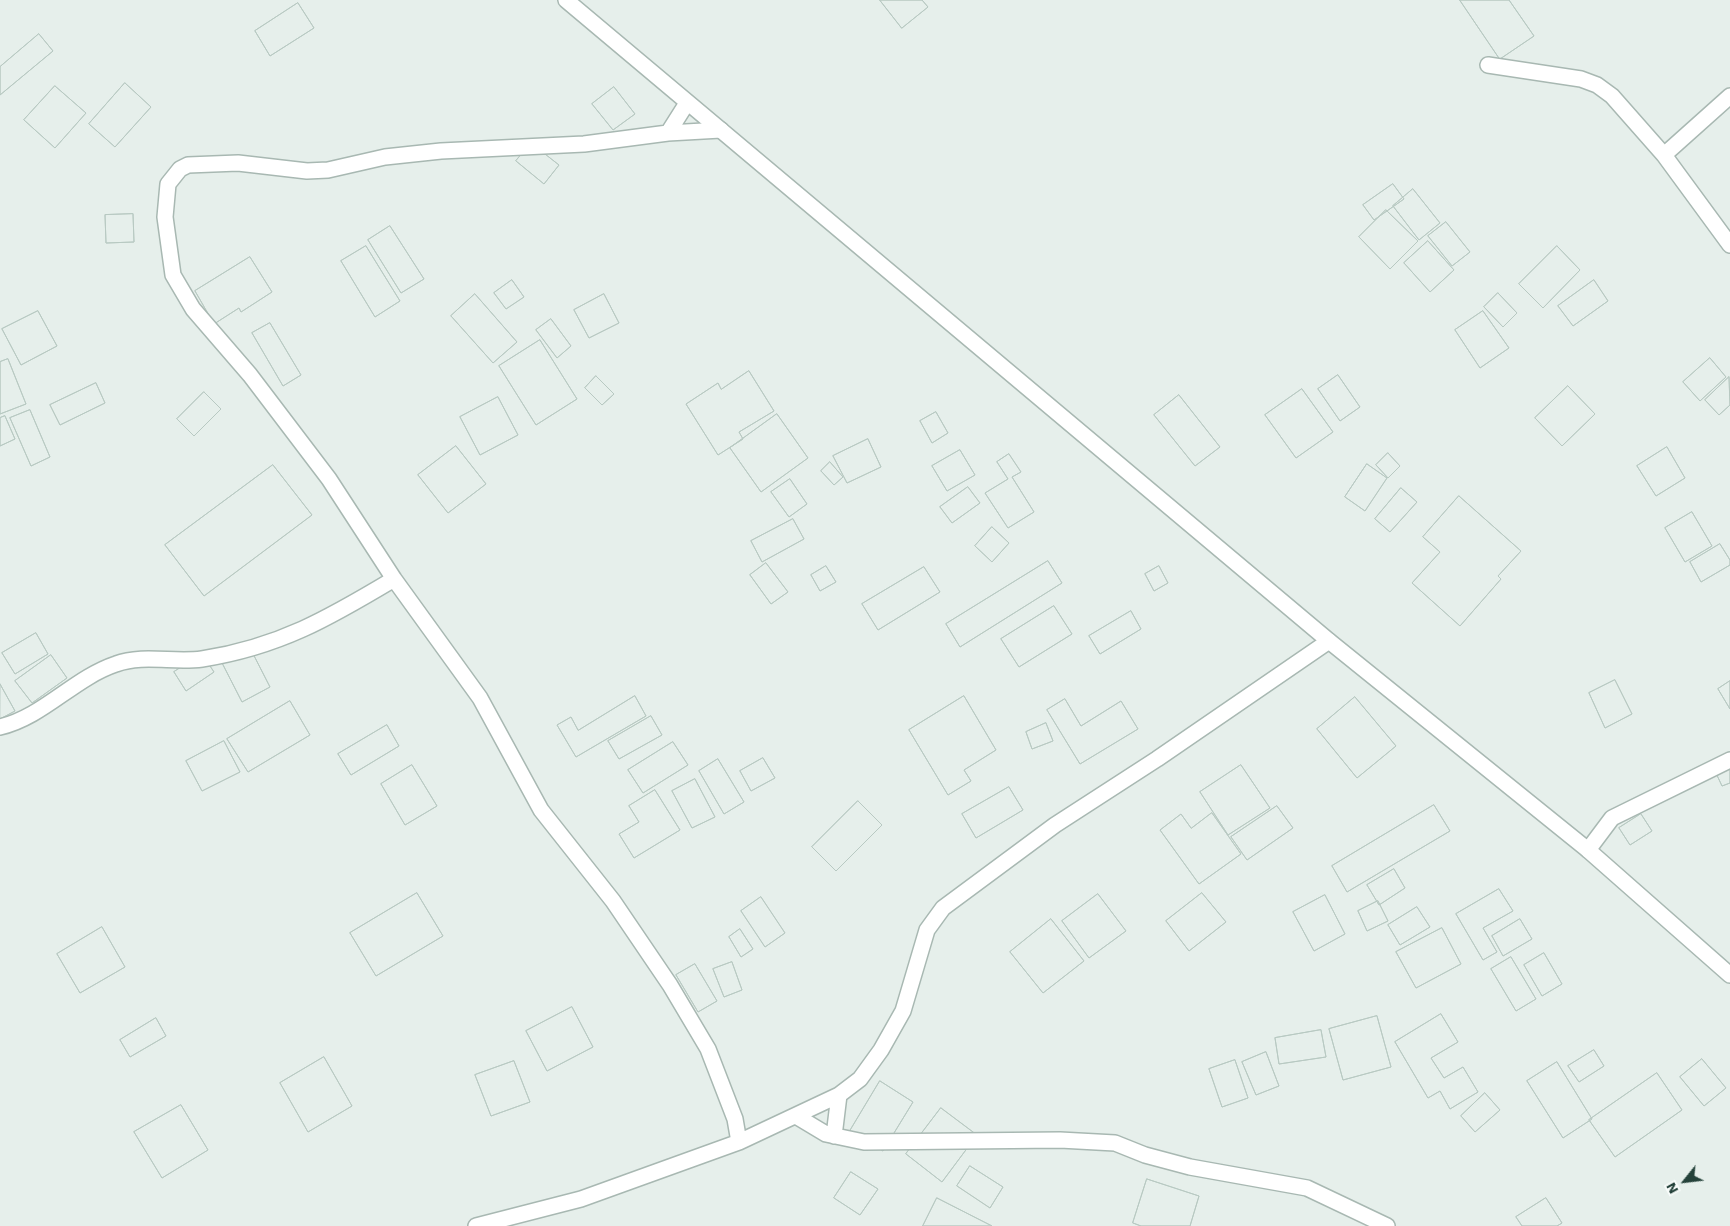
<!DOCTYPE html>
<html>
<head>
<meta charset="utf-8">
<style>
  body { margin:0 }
  #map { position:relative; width:1730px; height:1226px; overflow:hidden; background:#e6efeb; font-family:"Work Sans",sans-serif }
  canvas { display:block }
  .north { position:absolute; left:1660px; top:1156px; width:50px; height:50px; -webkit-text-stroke:4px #f7fbf9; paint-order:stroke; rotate:241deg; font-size:14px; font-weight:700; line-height:20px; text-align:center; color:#24423a }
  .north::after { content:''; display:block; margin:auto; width:18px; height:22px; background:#24423a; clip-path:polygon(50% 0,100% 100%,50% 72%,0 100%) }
</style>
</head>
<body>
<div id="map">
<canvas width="1730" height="1226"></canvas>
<div class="north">N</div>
</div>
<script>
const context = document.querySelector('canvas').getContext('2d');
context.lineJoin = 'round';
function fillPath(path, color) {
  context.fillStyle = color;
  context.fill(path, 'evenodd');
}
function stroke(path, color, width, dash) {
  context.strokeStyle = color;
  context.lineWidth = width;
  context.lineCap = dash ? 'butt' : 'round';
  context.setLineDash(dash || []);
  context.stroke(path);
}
const building = new Path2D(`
  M880,0h42l6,7 -26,21z
  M880,0h42l6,7 -26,21z
  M1460,0h49l25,36 -34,23z
  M1460,0h49l25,36 -34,23z
  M298,3l16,25 -44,28 -15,-25z
  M298,3l16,25 -44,28 -15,-25z
  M39,34l14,17 -53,44v-28z
  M39,34l14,17 -53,44v-28z
  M125,83l26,24 -36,40 -26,-23z
  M125,83l26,24 -36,40 -26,-23z
  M55,86l31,27 -31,35 -31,-28z
  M55,86l31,27 -31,35 -31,-28z
  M614,87l21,27 -22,16 -21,-26z
  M614,87l21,27 -22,16 -21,-26z
  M531,143l28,22 -15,19 -28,-23z
  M531,143l28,22 -15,19 -28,-23z
  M1393,184l11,15 -30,21 -11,-15z
  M1393,184l11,15 -30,21 -11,-15z
  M1413,189l27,34 -21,17 -26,-34z
  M1413,189l27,34 -21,17 -26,-34z
  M1386,210l32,31 -28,28 -31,-32z
  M1386,210l32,31 -28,28 -31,-32z
  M133,214l1,28 -28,1 -1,-28z
  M133,214l1,28 -28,1 -1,-28z
  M1446,222l24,30 -18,14 -24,-30z
  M1446,222l24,30 -18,14 -24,-30z
  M390,226l34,53 -23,14 -33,-53z
  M390,226l34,53 -23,14 -33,-53z
  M1428,241l26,29 -24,22 -26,-29z
  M1428,241l26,29 -24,22 -26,-29z
  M366,246l34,55 -25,16 -34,-56z
  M366,246l34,55 -25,16 -34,-56z
  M1557,246l23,24 -37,38 -24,-24z
  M1557,246l23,24 -37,38 -24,-24z
  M250,257l22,35 -31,20 -2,-4 -25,16 -19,-33z
  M250,257l22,35 -31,20 -2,-4 -25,16 -19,-33z
  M512,280l12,17 -18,12 -12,-16z
  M512,280l12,17 -18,12 -12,-16z
  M1594,280l14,21 -35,25 -15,-20z
  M1594,280l14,21 -35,25 -15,-20z
  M1498,293l19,20 -14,14 -19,-20z
  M1498,293l19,20 -14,14 -19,-20z
  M475,294l42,48 -24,21 -42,-47z
  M475,294l42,48 -24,21 -42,-47z
  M604,294l15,29 -30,15 -15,-28z
  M604,294l15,29 -30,15 -15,-28z
  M38,311l19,35 -36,19 -19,-36z
  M38,311l19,35 -36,19 -19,-36z
  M1483,311l26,37 -29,20 -25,-38z
  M1483,311l26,37 -29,20 -25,-38z
  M551,319l20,27 -14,12 -21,-28z
  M551,319l20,27 -14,12 -21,-28z
  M270,323l31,52 -18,11 -31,-53z
  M270,323l31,52 -18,11 -31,-53z
  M540,340l37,59 -41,26 -37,-59z
  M540,340l37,59 -41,26 -37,-59z
  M1710,358l16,19 -26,24 -17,-19z
  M1710,358l16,19 -26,24 -17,-19z
  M8,359l18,45 -26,10v-52z
  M8,359l18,45 -26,10v-52z
  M749,371l25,40 -35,21 4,7 -25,16 -32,-51 32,-21 3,6z
  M749,371l25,40 -35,21 4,7 -25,16 -32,-51 32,-21 3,6z
  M1338,375l22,32 -20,14 -22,-32z
  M1338,375l22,32 -20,14 -22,-32z
  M596,376l18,18 -12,11 -17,-17z
  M596,376l18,18 -12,11 -17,-17z
  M1729,377l1,28 -11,10 -14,-15z
  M1729,377l1,28 -11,10 -14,-15z
  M96,383l9,20 -45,22 -10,-20z
  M96,383l9,20 -45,22 -10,-20z
  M1568,386l27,28 -33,32 -27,-28z
  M1568,386l27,28 -33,32 -27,-28z
  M1302,389l31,43 -37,26 -31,-43z
  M1302,389l31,43 -37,26 -31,-43z
  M204,392l17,17 -27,27 -17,-17z
  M204,392l17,17 -27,27 -17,-17z
  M1179,395l41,52 -25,19 -41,-51z
  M1179,395l41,52 -25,19 -41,-51z
  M498,397l20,38 -38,20 -20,-38z
  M498,397l20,38 -38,20 -20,-38z
  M30,410l20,47 -19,9 -21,-48z
  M30,410l20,47 -19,9 -21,-48z
  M936,412l12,21 -16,10 -12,-22z
  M936,412l12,21 -16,10 -12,-22z
  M777,414l31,44 -47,34 -31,-44z
  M777,414l31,44 -47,34 -31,-44z
  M5,416l10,23 -15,7v-28z
  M5,416l10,23 -15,7v-28z
  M868,439l13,28 -34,16 -14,-27z
  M868,439l13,28 -34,16 -14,-27z
  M456,446l30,38 -38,29 -30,-38z
  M456,446l30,38 -38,29 -30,-38z
  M1667,447l18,31 -29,18 -19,-30z
  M1667,447l18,31 -29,18 -19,-30z
  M960,450l15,25 -28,16 -15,-25z
  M960,450l15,25 -28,16 -15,-25z
  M1388,453l12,13 -12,12 -12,-13z
  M1388,453l12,13 -12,12 -12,-13z
  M1009,454l12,18 -9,5 22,35 -26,16 -23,-35 23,-14 -11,-17z
  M1009,454l12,18 -9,5 22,35 -26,16 -23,-35 23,-14 -11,-17z
  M830,462l13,15 -9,8 -13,-14z
  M830,462l13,15 -9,8 -13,-14z
  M1367,464l20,14 -22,33 -20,-14z
  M1367,464l20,14 -22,33 -20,-14z
  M273,465l39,50 -108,81 -39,-51z
  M273,465l39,50 -108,81 -39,-51z
  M790,479l17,25 -18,13 -18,-25z
  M790,479l17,25 -18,13 -18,-25z
  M968,487l12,16 -28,20 -12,-16z
  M968,487l12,16 -28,20 -12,-16z
  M1401,488l16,14 -27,30 -15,-13z
  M1401,488l16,14 -27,30 -15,-13z
  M1459,496l62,55 -23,25 3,3 -41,47 -48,-43 28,-31 -17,-15z
  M1459,496l62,55 -23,25 3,3 -41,47 -48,-43 28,-31 -17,-15z
  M1692,512l20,34 -27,16 -20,-34z
  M1692,512l20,34 -27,16 -20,-34z
  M793,519l11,20 -42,23 -11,-21z
  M793,519l11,20 -42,23 -11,-21z
  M992,527l17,16 -17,19 -17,-16z
  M992,527l17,16 -17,19 -17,-16z
  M1720,544l10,16v5l-29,17 -11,-20z
  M1720,544l10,16v5l-29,17 -11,-20z
  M1048,561l14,22 -102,64 -14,-23z
  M1048,561l14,22 -102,64 -14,-23z
  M766,563l22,29 -17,12 -21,-29z
  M766,563l22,29 -17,12 -21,-29z
  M826,566l10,16 -16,9 -9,-16z
  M826,566l10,16 -16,9 -9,-16z
  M1159,566l9,17 -14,8 -9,-17z
  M1159,566l9,17 -14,8 -9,-17z
  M924,567l16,25 -62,38 -16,-26z
  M924,567l16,25 -62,38 -16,-26z
  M1054,606l18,28 -53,33 -18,-28z
  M1054,606l18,28 -53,33 -18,-28z
  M1131,611l10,18 -41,25 -11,-18z
  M1131,611l10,18 -41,25 -11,-18z
  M36,633l12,21 -33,20 -13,-21z
  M36,633l12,21 -33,20 -13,-21z
  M247,642l23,45 -28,15 -23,-45z
  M247,642l23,45 -28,15 -23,-45z
  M202,654l12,18 -28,19 -12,-19z
  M202,654l12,18 -28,19 -12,-19z
  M51,655l16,23 -35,25 -17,-22z
  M51,655l16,23 -35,25 -17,-22z
  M1615,680l17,34 -27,14 -16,-35z
  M1615,680l17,34 -27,14 -16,-35z
  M1730,681v28l-12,-20z
  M1730,681v28l-12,-20z
  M0,684l15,27 -15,8z
  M0,684l15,27 -15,8z
  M635,696l11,20 -70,41 -19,-32 14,-8 7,13z
  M635,696l11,20 -70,41 -19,-32 14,-8 7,13z
  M964,696l32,54 -32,20 7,11 -23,14 -39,-65z
  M964,696l32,54 -32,20 7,11 -23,14 -39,-65z
  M1355,697l41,49 -39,32 -40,-49z
  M1355,697l41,49 -39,32 -40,-49z
  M1065,699l16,27 40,-25 17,28 -58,35 -33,-54z
  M1065,699l16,27 40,-25 17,28 -58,35 -33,-54z
  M290,701l20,34 -62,37 -21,-33z
  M290,701l20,34 -62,37 -21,-33z
  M651,716l11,19 -43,24 -11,-18z
  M651,716l11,19 -43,24 -11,-18z
  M1046,723l7,18 -21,8 -6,-17z
  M1046,723l7,18 -21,8 -6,-17z
  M387,725l12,21 -48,29 -13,-21z
  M387,725l12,21 -48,29 -13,-21z
  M224,741l16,31 -38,19 -16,-30z
  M224,741l16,31 -38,19 -16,-30z
  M673,742l15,23 -45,28 -15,-23z
  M673,742l15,23 -45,28 -15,-23z
  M763,758l12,20 -24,13 -11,-20z
  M763,758l12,20 -24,13 -11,-20z
  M718,759l26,43 -20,12 -25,-43z
  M718,759l26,43 -20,12 -25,-43z
  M1730,764v19l-8,3 -7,-15z
  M1730,764v19l-8,3 -7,-15z
  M412,765l25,41 -32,19 -24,-41z
  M412,765l25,41 -32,19 -24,-41z
  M1241,765l29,43 -42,27 -28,-43z
  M1241,765l29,43 -42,27 -28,-43z
  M695,779l20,38 -23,11 -20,-37z
  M695,779l20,38 -23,11 -20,-37z
  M1009,787l14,23 -47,28 -14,-24z
  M1009,787l14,23 -47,28 -14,-24z
  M655,790l25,40 -46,28 -15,-24 20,-12 -10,-16z
  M655,790l25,40 -46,28 -15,-24 20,-12 -10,-16z
  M858,801l24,24 -46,46 -24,-24z
  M858,801l24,24 -46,46 -24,-24z
  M1434,805l16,26 -103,61 -15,-26z
  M1434,805l16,26 -103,61 -15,-26z
  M1277,806l16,22 -46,32 -16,-23z
  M1277,806l16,22 -46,32 -16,-23z
  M1212,813l29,41 -42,30 -39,-54 21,-16 10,14z
  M1212,813l29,41 -42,30 -39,-54 21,-16 10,14z
  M1641,814l11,17 -22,14 -11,-17z
  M1641,814l11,17 -22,14 -11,-17z
  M1394,869l11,19 -26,17 -12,-20z
  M1394,869l11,19 -26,17 -12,-20z
  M1499,889l14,22 -30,17 14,24 -14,8 -27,-46z
  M1499,889l14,22 -30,17 14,24 -14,8 -27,-46z
  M417,893l26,43 -67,40 -26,-43z
  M417,893l26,43 -67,40 -26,-43z
  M1202,893l24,29 -37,29 -23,-30z
  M1202,893l24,29 -37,29 -23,-30z
  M1098,894l28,37 -37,27 -27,-37z
  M1098,894l28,37 -37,27 -27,-37z
  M1325,895l20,39 -31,17 -21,-39z
  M1325,895l20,39 -31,17 -21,-39z
  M761,897l24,36 -20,14 -24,-36z
  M761,897l24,36 -20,14 -24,-36z
  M1378,901l10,20 -21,10 -9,-20z
  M1378,901l10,20 -21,10 -9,-20z
  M1417,907l13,20 -30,18 -12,-20z
  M1417,907l13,20 -30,18 -12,-20z
  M1051,919l33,42 -41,32 -33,-41z
  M1051,919l33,42 -41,32 -33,-41z
  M1520,919l12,20 -29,17 -11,-20z
  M1520,919l12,20 -29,17 -11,-20z
  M102,927l23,40 -45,26 -23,-39z
  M102,927l23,40 -45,26 -23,-39z
  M1442,928l19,36 -45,24 -20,-36z
  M1442,928l19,36 -45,24 -20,-36z
  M740,929l13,20 -12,8 -12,-20z
  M740,929l13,20 -12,8 -12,-20z
  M1544,953l18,31 -20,12 -18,-31z
  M1544,953l18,31 -20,12 -18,-31z
  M1511,957l25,42 -20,12 -25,-42z
  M1511,957l25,42 -20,12 -25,-42z
  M732,962l10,28 -18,7 -11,-28z
  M732,962l10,28 -18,7 -11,-28z
  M695,964l22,37 -19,11 -22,-37z
  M695,964l22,37 -19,11 -22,-37z
  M572,1007l21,40 -46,24 -21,-40z
  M572,1007l21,40 -46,24 -21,-40z
  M1441,1014l17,28 -27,16 13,20 19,-11 15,25 -28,17 -10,-18 -12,7 -33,-56z
  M1441,1014l17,28 -27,16 13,20 19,-11 15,25 -28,17 -10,-18 -12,7 -33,-56z
  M1377,1016l14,51 -48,13 -14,-51z
  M1377,1016l14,51 -48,13 -14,-51z
  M156,1018l10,18 -36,21 -10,-17z
  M156,1018l10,18 -36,21 -10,-17z
  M1321,1030l5,27 -47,7 -4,-26z
  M1321,1030l5,27 -47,7 -4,-26z
  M1594,1050l10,16 -25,16 -11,-16z
  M1594,1050l10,16 -25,16 -11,-16z
  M1266,1052l13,34 -23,9 -14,-33z
  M1266,1052l13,34 -23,9 -14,-33z
  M324,1057l28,49 -44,26 -28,-49z
  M324,1057l28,49 -44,26 -28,-49z
  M1702,1059l24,29 -22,18 -24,-29z
  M1702,1059l24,29 -22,18 -24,-29z
  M1235,1060l13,38 -26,9 -13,-38z
  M1235,1060l13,38 -26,9 -13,-38z
  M514,1061l16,41 -39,14 -16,-41z
  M514,1061l16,41 -39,14 -16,-41z
  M1557,1062l35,57 -29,19 -36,-57z
  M1557,1062l35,57 -29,19 -36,-57z
  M1657,1073l25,37 -67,47 -26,-37z
  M1657,1073l25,37 -67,47 -26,-37z
  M880,1081l33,21 -30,49 -33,-20z
  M880,1081l33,21 -30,49 -33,-20z
  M1485,1093l15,17 -25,22 -14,-16z
  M1485,1093l15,17 -25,22 -14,-16z
  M181,1105l27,45 -46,28 -28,-46z
  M181,1105l27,45 -46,28 -28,-46z
  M941,1108l36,27 -35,47 -36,-28z
  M941,1108l36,27 -35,47 -36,-28z
  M970,1166l33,21 -13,21 -33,-22z
  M970,1166l33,21 -13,21 -33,-22z
  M851,1172l27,17 -18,26 -26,-17z
  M851,1172l27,17 -18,26 -26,-17z
  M1147,1179l52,17 -9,30h-49l-8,-3z
  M1147,1179l52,17 -9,30h-49l-8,-3z
  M937,1198l55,28h-69z
  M937,1198l55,28h-69z
  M1546,1198l16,25 -5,3h-35l-6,-9z
  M1546,1198l16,25 -5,3h-35l-6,-9z`);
const minor = new Path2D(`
  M1488,65l93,14 16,6 15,11 52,59 66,90
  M721,130l-53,3 -84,11 -143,7 -56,6 -57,13 -21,1 -69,-8 -50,2 -8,4 -12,15 -3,33 8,58 20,34 57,66 79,104 65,100 86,119 61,112 72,91 57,84 38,64 27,70 4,23
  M668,133l19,-30
  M1664,155l66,-59
  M0,727c43,-10 74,-49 116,-63 27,-10 58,-1 86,-5 77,-12 127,-41 192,-80
  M1588,850l24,-32 118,-58
  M796,1116l30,18 38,8 196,-2 55,3 30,12 45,12 117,21 80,38
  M834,1136l5,-41
  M476,1226l105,-27 158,-57 100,-47 21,-16 21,-29 22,-39 24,-81 16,-22 112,-83 102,-66 172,-118`);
const tertiary = new Path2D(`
  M566,0l763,641 259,209 142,125`);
fillPath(building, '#bbcac4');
stroke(building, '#b8c9c2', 1);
stroke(minor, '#a8b8b2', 18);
stroke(tertiary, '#a8b8b2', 18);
stroke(minor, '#fff', 15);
stroke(tertiary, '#fff', 15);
</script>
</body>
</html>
